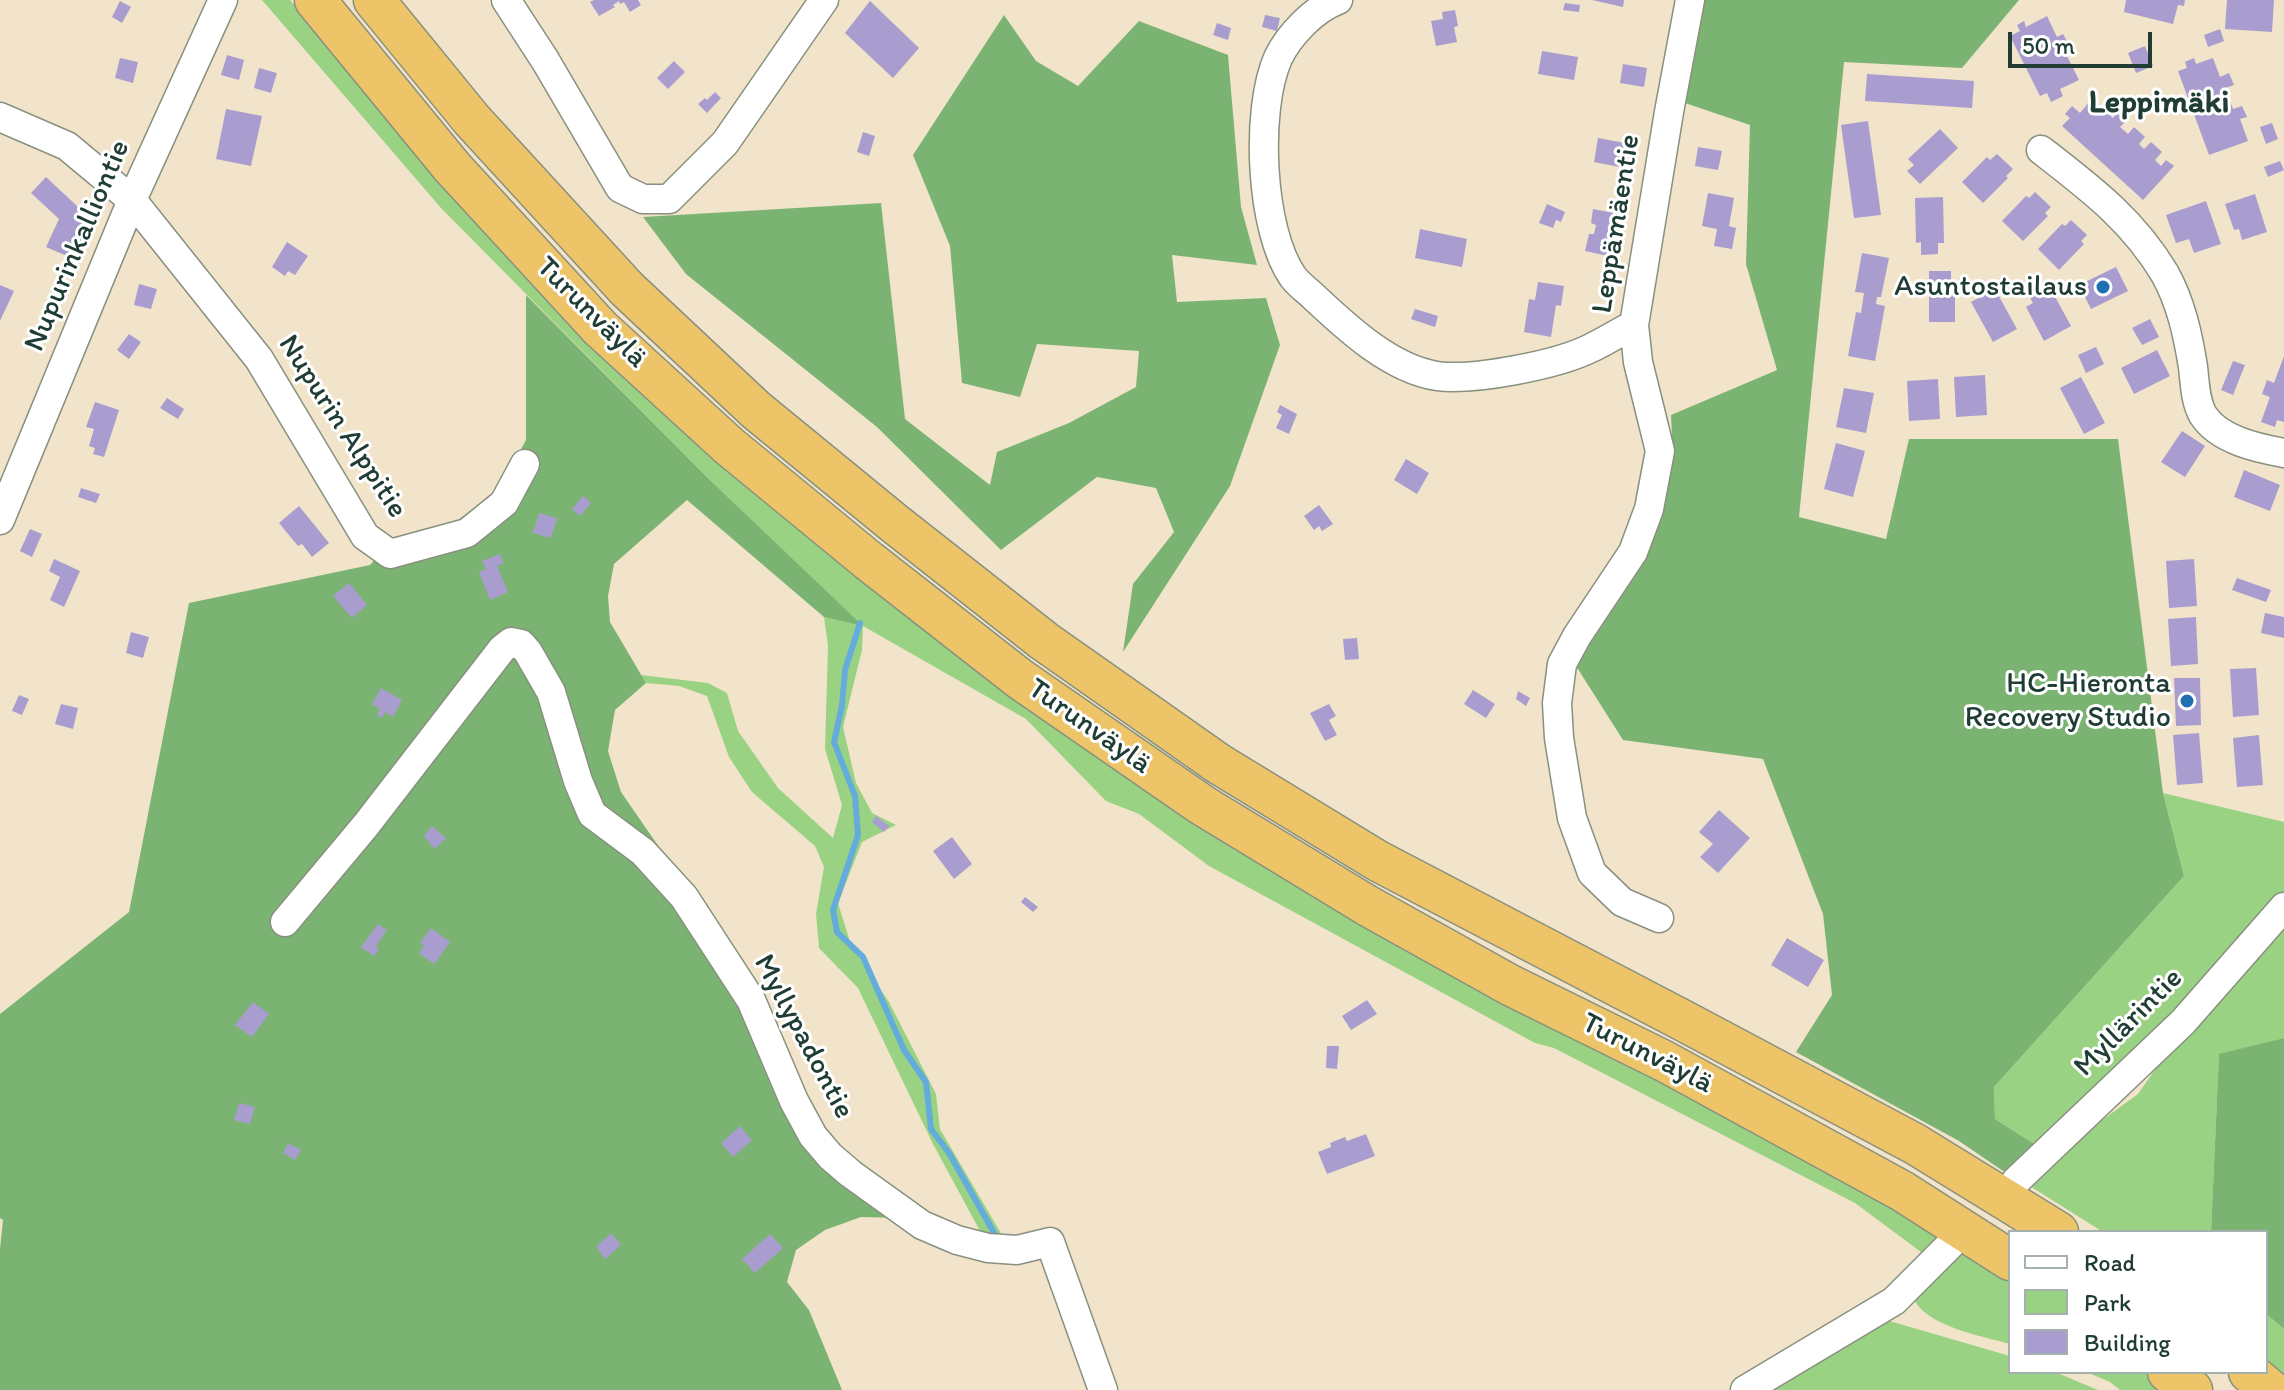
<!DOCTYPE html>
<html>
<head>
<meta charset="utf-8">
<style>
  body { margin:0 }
  #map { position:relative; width:2284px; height:1390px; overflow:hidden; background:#f2e4ca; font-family:Itim,sans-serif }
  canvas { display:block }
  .legend { position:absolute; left:2008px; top:1230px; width:260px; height:144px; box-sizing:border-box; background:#fff; border:2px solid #a5b1ae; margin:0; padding:10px 14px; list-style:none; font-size:24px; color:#1f3d34 }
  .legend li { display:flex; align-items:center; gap:16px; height:40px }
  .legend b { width:40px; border:2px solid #a5b1ae }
  .scale { position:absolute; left:2008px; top:32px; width:144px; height:36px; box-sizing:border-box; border:4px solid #1f3d34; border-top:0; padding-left:10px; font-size:24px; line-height:28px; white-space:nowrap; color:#1f3d34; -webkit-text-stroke:6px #fff; paint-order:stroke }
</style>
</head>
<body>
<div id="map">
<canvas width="2284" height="1390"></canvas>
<ul class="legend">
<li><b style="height:10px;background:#fff"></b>Road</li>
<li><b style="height:22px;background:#9ad284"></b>Park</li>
<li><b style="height:22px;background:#a89dce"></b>Building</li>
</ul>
<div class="scale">50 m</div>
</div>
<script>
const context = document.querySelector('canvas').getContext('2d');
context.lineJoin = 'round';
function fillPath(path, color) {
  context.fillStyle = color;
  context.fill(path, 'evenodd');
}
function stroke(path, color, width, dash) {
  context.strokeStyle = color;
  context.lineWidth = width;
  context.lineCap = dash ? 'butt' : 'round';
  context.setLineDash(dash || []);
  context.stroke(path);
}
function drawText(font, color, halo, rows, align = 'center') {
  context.font = font + ' Itim,sans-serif';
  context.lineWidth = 6;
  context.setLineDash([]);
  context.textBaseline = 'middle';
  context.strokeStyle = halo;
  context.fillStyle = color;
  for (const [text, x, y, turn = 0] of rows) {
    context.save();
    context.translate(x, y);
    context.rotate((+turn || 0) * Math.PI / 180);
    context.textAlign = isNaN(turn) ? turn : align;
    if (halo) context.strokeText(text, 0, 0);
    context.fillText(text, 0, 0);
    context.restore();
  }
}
const green = new Path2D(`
  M262,0h28l116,136 543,512 156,115 127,81 443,238 270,154 -20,19 -70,-52 -301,-155 -19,-5 -326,-177 -70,-52 -33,-13 -80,-82 -163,-93 -1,24 -19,77 13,56 16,30 24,12 -34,17 -24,61 13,42 38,57 47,92 4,35 66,113h-20l-53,-98 -75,-156 -39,-40 -3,-34 8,-47 -9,-21 -63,-54 -23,-35 -22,-61 -28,-10 -33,-3 -5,-8 67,8 19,10 11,38 40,57 55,50 9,-33 -17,-56 3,-103 -4,-29 37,8 -149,-143 -271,-274z
  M2163,793l121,29v79l-245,246 -44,-28 -1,-32 190,-211z
  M2284,925v113l-65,17 -8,177h-108l-78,-49 25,-25 88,-64 34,-49z
  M1958,1245l52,30v69c-28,-8 -86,-18 -97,-47z
  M2266,1314l18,15v51l-18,-16z
  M1879,1318l131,38v16h45l43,18h-342z
  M2086,1372h57l24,18h-47l-10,-8z`);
const forest = new Path2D(`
  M1701,0h318l-57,68 -118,-6 -45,455 87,22 23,-100h209l45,354 21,83 -190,211 1,32 44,28 -30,28 -50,-34 -163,-89 36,-57 -9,-81 -60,-155 -140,-19 -47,-74 71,-117 26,-92 -2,-42 106,-45 -31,-106 4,-139 -68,-23z
  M1004,15l32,46 42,25 61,-65 89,34 13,152 16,58 -85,-10 5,47 89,-4 14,47 -50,141 -107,166 10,-68 41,-52 -18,-44 -59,-11 -96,73 -124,-123 -191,-153 -43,-57 238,-14 24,216 85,66 7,-33 72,-29 67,-36 3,-36 -102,-7 -17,53 -58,-14 -12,-137 -37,-91z
  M526,295l186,187 151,144 -39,-9 -137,-117 -73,64 -6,32 2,26 36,61 -31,27 -7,41 13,41 47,68 55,70 39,74 52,122 86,92 -39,-1 -36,13 -29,20 -9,32 22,28 33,80h-842v-141l3,-29 -3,-2v-204l129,-102 60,-309 181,-38 24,-26 60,-16 45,-34 27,-49z
  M2284,1038v291l-18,-15v-82h-55l8,-178z`);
const stream = new Path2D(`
  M860,623l-15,47 -3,36 -8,36 21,54 3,39 -25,75 4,22 26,25 41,93 22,32 5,47 18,24 48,85`);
const building = new Path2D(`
  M594,0h44l3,5 -11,7 -6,-10 -4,2 -1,-3 -6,4 2,2 -16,9 -9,-14z
  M1592,0h32l-1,7z
  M2126,0h59l-1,6 -6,-1 -5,19 -49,-12z
  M2227,0h47l-2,32 -47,-3z
  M120,1l11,6 -9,16 -10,-6z
  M870,1l49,47 -26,30 -48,-45z
  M1565,3l15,2 -1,7 -16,-2z
  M1455,10l3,16 -4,1 3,15 -21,4 -5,-25 12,-2 -1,-7z
  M1265,15l15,3 -3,13 -15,-4z
  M2047,16l10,21 6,-3 5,9 -6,3 17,34 -19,9 3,7 -12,6 -4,-9 -7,3 -30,-60 10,-5 -3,-6 7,-4 2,6z
  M1217,23l14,5 -3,12 -15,-5z
  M2220,29l4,12 -16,6 -4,-12z
  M2145,46l8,20 -17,7 -8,-20z
  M1542,51l36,6 -4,23 -36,-6z
  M227,55l17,5 -5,20 -18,-5z
  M120,58l18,4 -5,21 -18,-5z
  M2194,58l2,6 17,-6 7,19 9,-4 5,12 -9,3 8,21 9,-3 5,11 -7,2 8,22 -39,14 -31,-84 9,-3 -2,-6z
  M674,61l11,11 -17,17 -11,-11z
  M1623,64l24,4 -3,19 -24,-4z
  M259,68l18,5 -6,20 -17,-5z
  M1867,74l107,7 -2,27 -107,-7z
  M715,92l6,6 -14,15 -9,-9 7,-6 2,2z
  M2092,99l21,19 4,-5 9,8 -6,6 8,7 6,-7 11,10 -6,7 5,5 7,-7 11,10 -7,8 6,6 5,-6 8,6 -31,34 -81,-74 8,-8 -5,-4 7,-8 8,7z
  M226,109l36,7 -11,50 -35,-7z
  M1868,121l13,94 -27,3 -13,-93z
  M2272,123l6,16 -12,5 -6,-17z
  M1940,129l18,19 -38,36 -13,-13 7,-6 -6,-6z
  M863,132l12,4 -6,20 -12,-4z
  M1598,138l27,5 -5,24 -26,-5z
  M1698,147l24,4 -4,19 -23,-4z
  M1997,154l16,15 -7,7 2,2 -25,25 -21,-21 25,-25 3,3z
  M2280,161l4,9 -16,7 -4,-10z
  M46,177l45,42 -17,40 -28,-12 13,-28 -28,-26z
  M2035,192l16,15 -6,6 3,3 -25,25 -21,-20 24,-25 3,2z
  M1708,193l26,5 -5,28 7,2 -4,21 -18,-3 3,-17 -15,-3z
  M2255,194l12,38 -25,8 -3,-11 -5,1 -9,-26z
  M1943,197l1,46h-6v11l-17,1v-13l-5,1 -1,-45z
  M2206,201l15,43 -27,9 -5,-14 -13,4 -10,-28z
  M1547,204l18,8 -4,10 -5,-2 -3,8 -14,-5z
  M1593,209l31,6 -3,16 -10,-2 -3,27 -23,-5 4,-17h5l2,-9 -5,-2z
  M2071,220l16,15 -6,6 3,3 -25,26 -21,-21 24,-25 3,2z
  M1420,229l47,10 -5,28 -47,-9z
  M287,242l21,14 -13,19 -7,-4 -3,5 -13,-9z
  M1862,253l27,5 -8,39h-4l-1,7 9,2 -10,55 -27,-5 8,-44 5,1 3,-20 -9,-1z
  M2116,267l12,24 -37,18 -12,-24z
  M1929,271h22v8l4,1v42h-26z
  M1538,282l26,4 -3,20 -5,-1 -5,32 -27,-5 5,-33 6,1z
  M139,284l18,5 -6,20 -17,-4z
  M0,285l14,6 -14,30z
  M2046,288l4,7 3,-2 18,33 -27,15 -18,-34 7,-4 -4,-7z
  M1995,289l22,40 -24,13 -22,-40z
  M1415,309l23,7 -3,11 -24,-8z
  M2150,319l9,18 -17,8 -10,-17z
  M129,334l12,8 -12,17 -12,-9z
  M2096,347l8,17 -18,9 -8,-18z
  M2157,350l13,26 -36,18 -13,-26z
  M2284,356v66l-7,-2 -2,7 -14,-5 9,-25 -8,-3 5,-14 7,3z
  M2233,361l12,4 -12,30 -12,-5z
  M1985,375l2,40 -31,2 -2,-40z
  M2081,377l24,46 -21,11 -24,-46z
  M1938,379l2,40 -31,2 -2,-40z
  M1844,388l30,5 -8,40 -30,-6z
  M167,398l17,11 -6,10 -18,-11z
  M95,402l24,8 -15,47 -11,-3 2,-6 -6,-2 5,-17 -8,-2z
  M1280,405l17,9 -8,20 -13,-6 6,-13 -5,-3z
  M2182,431l23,15 -20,31 -24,-15z
  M1836,443l29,8 -12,46 -29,-8z
  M1406,459l23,14 -12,21 -23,-14z
  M2244,470l36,15 -10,26 -36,-14z
  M81,488l19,6 -4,9 -18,-6z
  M583,496l8,7 -11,13 -8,-7z
  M1319,505l14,19 -11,7 -3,-5 -5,4 -10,-14z
  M299,506l30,37 -17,14 -10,-13 -4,2 -19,-23z
  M539,513l18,5 -6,20 -18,-5z
  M30,529l12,5 -10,23 -12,-6z
  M500,554l4,9 -7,3 11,26 -18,8 -11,-28 7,-3 -4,-8z
  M54,559l26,12 -16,36 -14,-7 10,-23 -11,-6z
  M2194,559l3,47 -28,2 -3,-47z
  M2237,578l34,12 -5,12 -34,-12z
  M349,583l18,22 -15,13 -19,-22z
  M2265,613l19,4v21l-23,-5z
  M2196,617l2,47 -27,2 -3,-47z
  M131,632l18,5 -6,21 -17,-5z
  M1357,638l2,21 -14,1 -2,-21z
  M2256,668l3,47 -26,2 -3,-48z
  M2174,678h26l1,47 -25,1z
  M381,688l21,12 -9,17 -8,-5 -3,6 -5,-3 3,-6 -8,-5z
  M1473,690l22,14 -9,14 -22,-14z
  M1518,691l12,7 -4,8 -10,-7z
  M19,695l10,4 -7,16 -10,-4z
  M61,704l17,4 -5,21 -18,-5z
  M1329,704l7,12 -7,4 8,15 -12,6 -15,-28z
  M2199,733l4,50 -26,2 -4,-50z
  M2259,735l4,50 -26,2 -4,-49z
  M1719,810l31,28 -32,35 -18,-16 13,-13 -14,-12z
  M876,816l13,10 -5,6 -12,-10z
  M432,826l14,12 -11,11 -11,-13z
  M952,837l20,27 -18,15 -21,-28z
  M1025,897l13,10 -5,5 -12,-10z
  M378,924l9,6 -11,16 3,3 -5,7 -13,-9z
  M431,928l19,14 -16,22 -15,-11 5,-7 -4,-3z
  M1787,938l37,22 -16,27 -37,-22z
  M1367,1000l10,14 -26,16 -9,-14z
  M253,1002l16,12 -17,23 -17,-12z
  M1327,1046h12l-2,23 -11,-1z
  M239,1103l16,4 -5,17 -16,-4z
  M740,1126l12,14 -19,17 -12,-14z
  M1366,1134l9,22 -48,18 -9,-22 13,-5 -1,-4 15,-6 2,4z
  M288,1143l13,7 -6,10 -12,-7z
  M611,1233l10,12 -16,14 -9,-12z
  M770,1234l13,14 -28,25 -13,-14z`);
const minor = new Path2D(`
  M506,0l39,60 75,128 23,11h26l56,-56 99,-143
  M1338,0c-24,9 -49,35 -60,58 -23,52 -18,172 15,219 6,8 15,14 22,21 32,30 76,71 122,78 36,5 120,-11 154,-28 15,-7 28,-16 43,-23
  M0,117l67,29 65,54 127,159 106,177 25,18 77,-21 37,-30 21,-39
  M2041,150c49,38 92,70 124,124 16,29 23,61 28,93 2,16 2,34 10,48 16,25 54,33 81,38
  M0,520l132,-320 91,-200
  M1659,918l-37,-16 -30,-29 -20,-55 -13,-80 -2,-35 5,-39 15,-28 56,-84 16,-43 11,-58 -22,-89 -4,-37 35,-213 21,-112
  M285,922l81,-97 136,-176 9,-7 10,2 7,8 23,40 27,89 14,33 51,38 41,45 67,103 43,101 19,35 17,20 21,18 71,51 35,15 31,8 29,2 33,-8 53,148
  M2016,1181l167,-159 101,-115
  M1745,1390l149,-89 56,-56`);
const highway = new Path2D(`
  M315,0l137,167 148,161 129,118 140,115 151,118 182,126 166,101 142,79 154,76 238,130 108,69
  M374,0l98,120 155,169 129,121 138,113 150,118 175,123 159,97 306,160 231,123 143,88
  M2168,1372l24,18
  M2249,1372l21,18`);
const markers = [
  [2103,287,8,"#1f6fb2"],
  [2187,701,8,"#1f6fb2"]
];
const streetNames = [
  ["Leppämäentie",1617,224,-81],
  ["Nupurinkalliontie",78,246,-67],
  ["Turunväylä",591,313,45],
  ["Nupurin Alppitie",342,427,57],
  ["Turunväylä",1089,727,35],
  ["Myllärintie",2129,1023,-45],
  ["Myllypadontie",803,1037,62],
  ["Turunväylä",1647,1054,27]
];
const poiNames = [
  ["Asuntostailaus",2087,287],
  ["HC-Hieronta",2171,684],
  ["Recovery Studio",2171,718]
];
const neighbourhoodNames = [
  ["Leppimäki",2159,104]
];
fillPath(green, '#9ad284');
fillPath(forest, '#7bb472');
stroke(stream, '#63acdb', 6);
fillPath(building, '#a89dce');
stroke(minor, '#88907f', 31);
stroke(highway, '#88907f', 43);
stroke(minor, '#fff', 28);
stroke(highway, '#eec469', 40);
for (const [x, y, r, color] of markers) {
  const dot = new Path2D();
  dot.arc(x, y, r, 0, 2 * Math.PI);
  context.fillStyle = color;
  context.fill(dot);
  stroke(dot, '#fff', 3);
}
drawText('30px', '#1f3d34', '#fff', streetNames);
drawText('30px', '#1f3d34', '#fff', poiNames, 'right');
drawText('bold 32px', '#1f3d34', '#fff', neighbourhoodNames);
</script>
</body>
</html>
